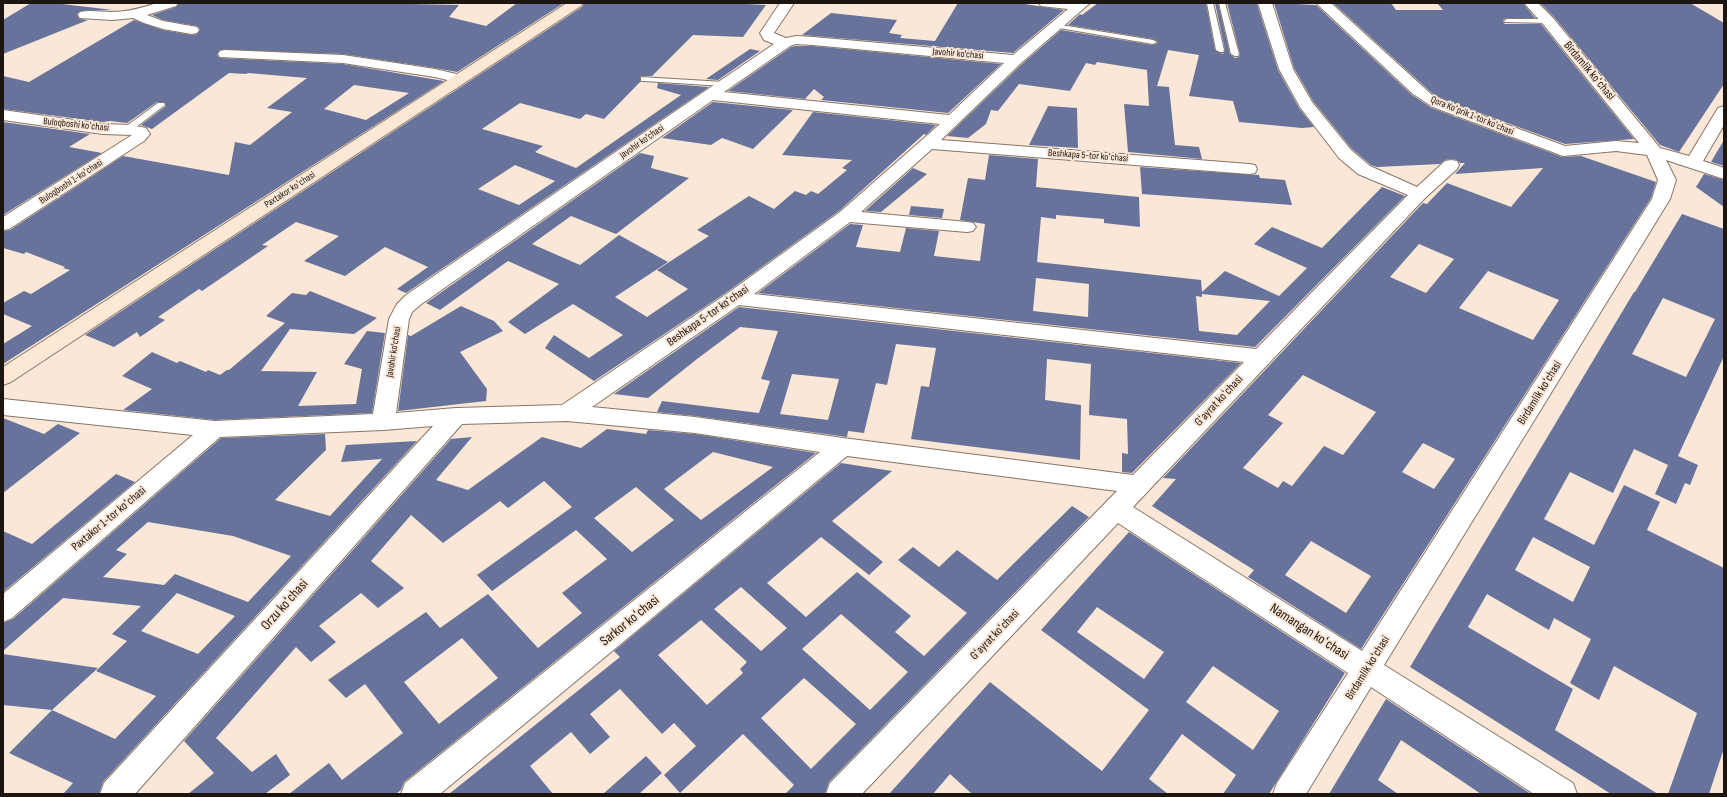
<!DOCTYPE html>
<html>
<head>
<meta charset="utf-8">
<style>
  body { margin:0 }
  #map { position:relative; width:1727px; height:797px; overflow:hidden; background:#fbe7d7; font-family:"Sofia Sans Condensed",sans-serif }
  canvas { display:block }
  .frame { position:absolute; inset:0; border:4px solid #1c1510; pointer-events:none }
</style>
</head>
<body>
<div id="map">
<canvas width="1727" height="797"></canvas>
<div class="frame"></div>
</div>
<script>
const context = document.querySelector('canvas').getContext('2d');
context.lineJoin = 'round';
function fillPath(path, color) {
  context.fillStyle = color;
  context.fill(path, 'evenodd');
}
function stroke(path, color, width, dash) {
  context.strokeStyle = color;
  context.lineWidth = width;
  context.lineCap = dash ? 'butt' : 'round';
  context.setLineDash(dash || []);
  context.stroke(path);
}
function drawText(font, color, halo, rows, align = 'center') {
  context.font = font + ' "Sofia Sans Condensed",sans-serif';
  context.lineWidth = 4;
  context.setLineDash([]);
  context.textBaseline = 'middle';
  context.strokeStyle = halo;
  context.fillStyle = color;
  for (const [text, x, y, turn = 0] of rows) {
    context.save();
    context.translate(x, y);
    context.rotate((+turn || 0) * Math.PI / 180);
    context.textAlign = isNaN(turn) ? turn : align;
    if (halo) context.strokeText(text, 0, 0);
    context.fillText(text, 0, 0);
    context.restore();
  }
}
const building = new Path2D(`
  M31,3h23l59,7 -33,1 -3,3 2,5 9,1 -85,34v-34z
  M179,3h188l92,2 -10,12 37,9 31,-23h47l-107,69 -22,-4 -92,-14 -123,-4 -3,5 3,3 123,6 101,17 -441,283v-20l29,-18 -29,-12v-11l21,-12 7,3 39,-24 -7,-2 2,-1 -39,-15 -2,2 -21,-6v-17l7,-1 113,-74 106,19 6,-33 15,3 42,-33 -25,-4 40,-30 -59,-5 -2,1 -17,-1 -77,56 -11,-4 25,-19 -2,-4h-7l-30,21 -17,-2 -7,1 -100,-13v-33l26,6 105,-62 29,10 29,5 5,-1 3,-5 -3,-3 -34,-6 -11,-5 24,-8zM354,85l55,8 -43,27 -42,-11z
  M584,3h144l38,2 -23,32 -50,-2 -41,41h-12v6l-36,37 -18,-5 -6,5 -60,-16 -38,26 61,17 -8,6 41,16 105,-73 -24,-7 1,-5 51,4 -303,206 -9,-4 31,-22 -43,-20 -40,29 -41,-15 35,-25 -43,-14 -34,23 6,1 -66,45 -3,-2 -41,28 7,3 -25,17 -3,-5 -23,15 -29,-12 497,-328zM515,165l40,16 -36,24 -41,-16z
  M958,3h60l46,7 -51,43 -211,-18 29,-22 66,7 -8,13 13,2 -2,3 35,3z
  M1098,3h108l9,47 8,4 2,-4 -10,-47h3l12,51 5,4 4,-1 1,-3 -13,-51 30,1 21,66 21,38 15,19 -12,1 -63,-6 -6,-21 -44,-5 10,-41 -31,-5 -11,36 12,1 6,58 24,2 3,12 -74,-7 -4,-48 25,2 -2,-36 -50,-8 -2,3 -9,-2 -16,28 -51,-7 -21,27 -7,-1 -5,14 -18,14 -21,-2 75,-72 39,-34 92,15 5,-2 -5,-4 -85,-14 12,-11 2,1z
  M1274,3l42,2 96,90 20,13 130,49 19,-1 75,26 -5,16 -290,451 -113,-72 6,-7 -102,-64 24,-27 -13,-1 260,-275 4,1 20,-21 64,24 32,-39 -88,6 10,-11h-5l-3,-3 -6,-1 -6,1 -5,4 -63,3 -6,-2 -19,-16 -39,-48 -19,-33zM1419,244l35,15 -28,34 -36,-16zM1488,271l71,29 -26,40 -74,-32zM1303,375l73,37 -33,43 -19,-9 -32,40 -9,-5 -5,7 -35,-20 40,-45 -15,-8zM1423,443l32,16 -21,30 -32,-17zM1311,541l60,35 -25,37 -61,-38z
  M1333,3h58l5,7h47l-6,-7h86l12,15h-28l-4,2v2l2,2h36l93,115 -69,5 -121,-44 -11,-6z
  M1540,3h150l34,20v61l-45,68 -19,-7 -106,-128z
  M796,46h17l188,18 -53,49 -127,-13 3,-3 -10,-8 -9,10 -77,-8 63,-44z
  M750,49l10,2 -42,29 -12,-1z
  M713,102l80,8 -40,39 -31,-11 -11,7 -49,-7z
  M1048,106l29,2 1,40 -49,-3z
  M813,112l123,13 -10,10 -2,-1 -85,77 -112,81 -133,89 -49,-33 9,-13 35,23 34,-23 -50,-31 -48,30 -17,-12 51,-38 -51,-23 -68,49 -14,-7 214,-150 14,3 -3,12 38,10 -73,56 -45,-18 -39,28 48,21 39,-30 49,27 -53,35 32,20 41,-28 -31,-19 52,-34 -12,-6 52,-34 25,13 21,-18 11,4 5,-4 7,3 29,-24 -5,-2 10,-8 -70,-5z
  M3,122l87,12 -21,13 33,6 -99,62z
  M1724,140v26l-13,-4z
  M989,155l49,4 -2,28 103,10 1,30 -36,-4v-4l-48,-4v4l-15,-2 -4,45 164,18 1,12 23,-21 54,25 28,-28 -53,-24 18,-17 50,21 60,-61 23,9 -150,151 -497,-54 92,-69 13,1 -7,22 44,5 6,-24 33,3 -5,25 46,5 5,-37 -25,-4 8,-42 17,2zM1036,278l53,6 -1,33 -55,-6zM1202,294l68,7 -33,34 -38,-4 -3,-35 6,1z
  M1140,167l119,8 1,3 25,2 7,25 -150,-11z
  M913,168l14,6 -46,38 -16,-1z
  M1704,174l20,6v27l-28,-20z
  M911,206l33,3 -2,9 -33,-3z
  M1682,214l42,15v127l-46,100 20,9 -8,20 -5,-2 -9,21 -21,-10 13,-29 -34,-16 -21,44 -43,-21 -26,47 50,26 30,-60 36,17 -13,28 77,38v180l-15,46h-41l29,-81 -83,-47 -15,34 -29,-17 21,-44 -37,-21 -5,12 -62,-36 -19,33 105,62 -18,41 103,64h-47l-201,-127 224,-375h1zM1663,298l52,21 -29,58 -54,-23zM1533,537l57,30 -17,35 -58,-32z
  M310,291l67,27 -23,16 -64,-5 -29,42 56,1 -19,34 58,-2 6,-35 -18,-5 23,-33 18,2 -13,80 -157,7 -92,-10 29,-21 -30,-13 30,-24 25,11 3,-2 26,11 2,-2 12,5 7,-5h2l56,-47 -19,-7 26,-23 14,2z
  M461,306l33,15 9,10 -43,21 27,37 -1,12 -88,10 10,-76 3,1z
  M739,307l502,56 -109,110 -10,-1v-19l6,1 -1,-35 -38,-4 2,-51 -44,-5 -2,41 36,5 -1,55 -169,-21 10,-53 8,1 7,-39 -40,-4 -9,41 -11,-2 -12,50 -16,-2 -1,6 -152,-21 -38,-4 5,-11 97,12 11,-32 -9,-2 17,-48 -38,-4 -43,32 -49,39 -34,-4zM792,374l47,5 -11,41 -48,-6z
  M3,418l41,16 14,-10 22,9 -77,60z
  M607,429l39,5 2,-4 47,4 121,19 -412,329 -3,8 -5,4h-107l40,-31 13,17 61,-47 -38,-49 -19,14 -18,-18 98,-68 14,16 48,-34 50,54 44,-35 -20,-20 45,-34 -31,-29 -84,61 -15,-16 95,-68 -28,-26 -36,27 -8,-7 -57,42 -32,-28 -40,46 33,27 -26,20 -17,-15 -42,33 17,16 -25,20 -15,-15 -80,91 36,34 24,-18 14,21 -25,19h-77l26,-21 -30,-32 267,-302 21,-2 -36,43 32,10 74,-53 39,11zM713,452l60,15 -72,53 -37,-31zM636,487l38,33 -42,32 -38,-34zM462,638l36,40 -59,46 -35,-42z
  M325,434l1,16 -51,50 55,16 52,-57 -41,3 5,-17 71,-4 -314,341 -4,12h-36l10,-11 -64,-30 43,-43 63,29 41,-43 -60,-25 31,-30 -15,-7 29,-28 -78,-8 -60,53v-28l10,-4 208,-181zM148,522l85,14 58,20 -43,46 -73,-28 -11,11 -61,-8 24,-23 -11,-4zM177,593l58,23 -37,38 -57,-23z
  M841,463l51,8 -60,50 51,41 -14,13 -48,-38 -54,46 39,34 51,-45 54,44 -16,16 29,24 43,-43 -69,-53 15,-13 26,20 18,-17 40,30 75,-74 17,11 -260,265 -4,12h-40l9,-9 -51,-51 -63,59 -16,-18 32,-29 -22,-23 -12,11 -42,-45 -30,25 20,23 -20,17 -19,-22 -41,34 23,28h-104l171,-137 -6,-6zM741,587l46,41 -26,23 -47,-42zM841,614l67,58 -38,38 -68,-61zM701,620l46,42 -7,7 3,4 -36,32 -49,-50zM804,678l52,46 -45,45 -50,-51z
  M116,474l19,8 -132,110v-61l29,13z
  M1129,532l216,141 -76,121h-46l13,-19 -54,-41 -33,45 19,15h-196l-22,-20 -17,20h-44l101,-112 112,89 47,-61 -108,-80zM1097,607l67,45 -20,27 -67,-47zM1213,666l66,45 -26,39 -67,-48z
  M3,654l95,14 -46,42 -49,-5z
  M1386,699l145,95h-50l-80,-54 -23,40 20,14h-69z
  M646,756l16,17 -23,21h-36z`);
const service = new Path2D(`
  M1207,3h6l11,47 -1,2h-3l-4,-2z
  M1219,3h6l14,51 -1,2h-3l-4,-2z
  M1507,19h41l3,2 -3,2 -43,-1 -1,-1z
  M1055,24l98,16 4,2 -4,2 -100,-17v-2z
  M641,77l83,5 4,2 -4,2 -80,-5h-3z
  M158,103h6l1,2 -34,26h-6v-4z`);
const minor = new Path2D(`
  M157,3h21l-2,3 -29,9 16,6 34,6 2,3 -2,3 -5,1 -29,-5 -19,-6 -11,-5 -21,2 -32,-2 -2,-3 2,-3c10,-2 21,0 31,0 16,0 31,-4 46,-9z
  M780,3h14l-20,30 12,5 10,-2 17,1 200,18 55,-46 -27,-3 -2,-3h51l-69,60 -80,77 308,24 6,1 2,4 -2,4 -6,1 -317,-25 -71,63 106,10 6,1 3,4 -3,4 -6,1 -117,-10 -96,72 502,55 152,-154 -50,-21 -19,-16 -39,-51 -21,-38 -21,-66h14l21,66 19,33 39,48 19,16 47,21 28,-26 6,-1 6,1 2,4 -2,4 -32,29 -292,309 229,144 290,-452 6,-19 -11,-25 -31,-4 -53,5 -130,-49 -20,-13 -97,-91h15l101,92 11,6 122,45 51,-5 23,2 -96,-119 -19,-21h14l15,15 107,130 29,8 29,-48 6,-2v19l-21,36 21,7v11l-58,-19 10,20 -6,19 -286,466 189,118 4,11h-43l-163,-107 -65,107h-33l4,-11 71,-110 -230,-150 -256,271h-36l4,-11 287,-292 -270,-35 -407,338h-39l4,-11 415,-331 -125,-19 -128,-12 -105,3 -327,370h-35l4,-11 329,-357 -50,4 -163,7 -208,181 -9,4v-28l190,-159 -190,-20v-16l212,22 158,-7 16,-95 8,-15 9,-9 368,-251 -10,-4 -4,-7zM796,44l17,1 191,18 -55,52 -225,-23 66,-46zM713,100l227,24 -100,88 -112,81 -166,112 -106,3 -60,5 13,-94 3,-7 8,-7zM739,305l505,57 -111,113 -290,-37 -148,-21 -103,-10z
  M225,50l118,5 92,14 30,7 2,3 -2,3 -5,1 -25,-6 -92,-14 -123,-6 -2,-3 2,-3z
  M3,110l100,14 28,1 15,3 4,6 -6,7 -135,88 -6,1v-13l129,-82 -29,-1 -100,-14z`);
const secondary = new Path2D(`
  M567,3h16l-2,3 -570,376 -8,3v-18z`);
const farStreetnames = [
  ["Javohir ko'chasi",958,54,5],
  ["Qora Koʻprik 1-tor koʻchasi",1472,116,22],
  ["Buloqboshi koʻchasi",76,125,6],
  ["Javohir ko'chasi",642,142,-35],
  ["Beshkapa 5-tor koʻchasi",1088,156,4],
  ["Buloqboshi 1-koʻchasi",71,182,-33],
  ["Paxtakor koʻchasi",290,190,-33],
  ["Javohir ko'chasi",394,352,-81]
];
const streetNames = [
  ["Birdamlik koʻchasi",1589,71,50],
  ["Beshkapa 5-tor koʻchasi",708,316,-35],
  ["Birdamlik koʻchasi",1540,393,-58],
  ["Gʻayrat koʻchasi",1219,401,-47],
  ["Paxtakor 1-tor koʻchasi",109,519,-40],
  ["Gʻayrat koʻchasi",995,635,-46],
  ["Birdamlik koʻchasi",1368,668,-58]
];
const nearStreetnames = [
  ["Orzu koʻchasi",285,605,-48],
  ["Sarkor koʻchasi",630,621,-39],
  ["Namangan koʻchasi",1309,632,33]
];
fillPath(building, '#67739a');
stroke(service, '#877567', 2);
stroke(minor, '#877567', 2);
stroke(secondary, '#877567', 2);
fillPath(service, '#fff');
fillPath(minor, '#fff');
fillPath(secondary, '#fde8d5');
drawText('10px', '#1c1510', '#fbe7d7', farStreetnames);
drawText('12px', '#1c1510', '#fbe7d7', streetNames);
drawText('14px', '#1c1510', '#fbe7d7', nearStreetnames);
</script>
</body>
</html>
